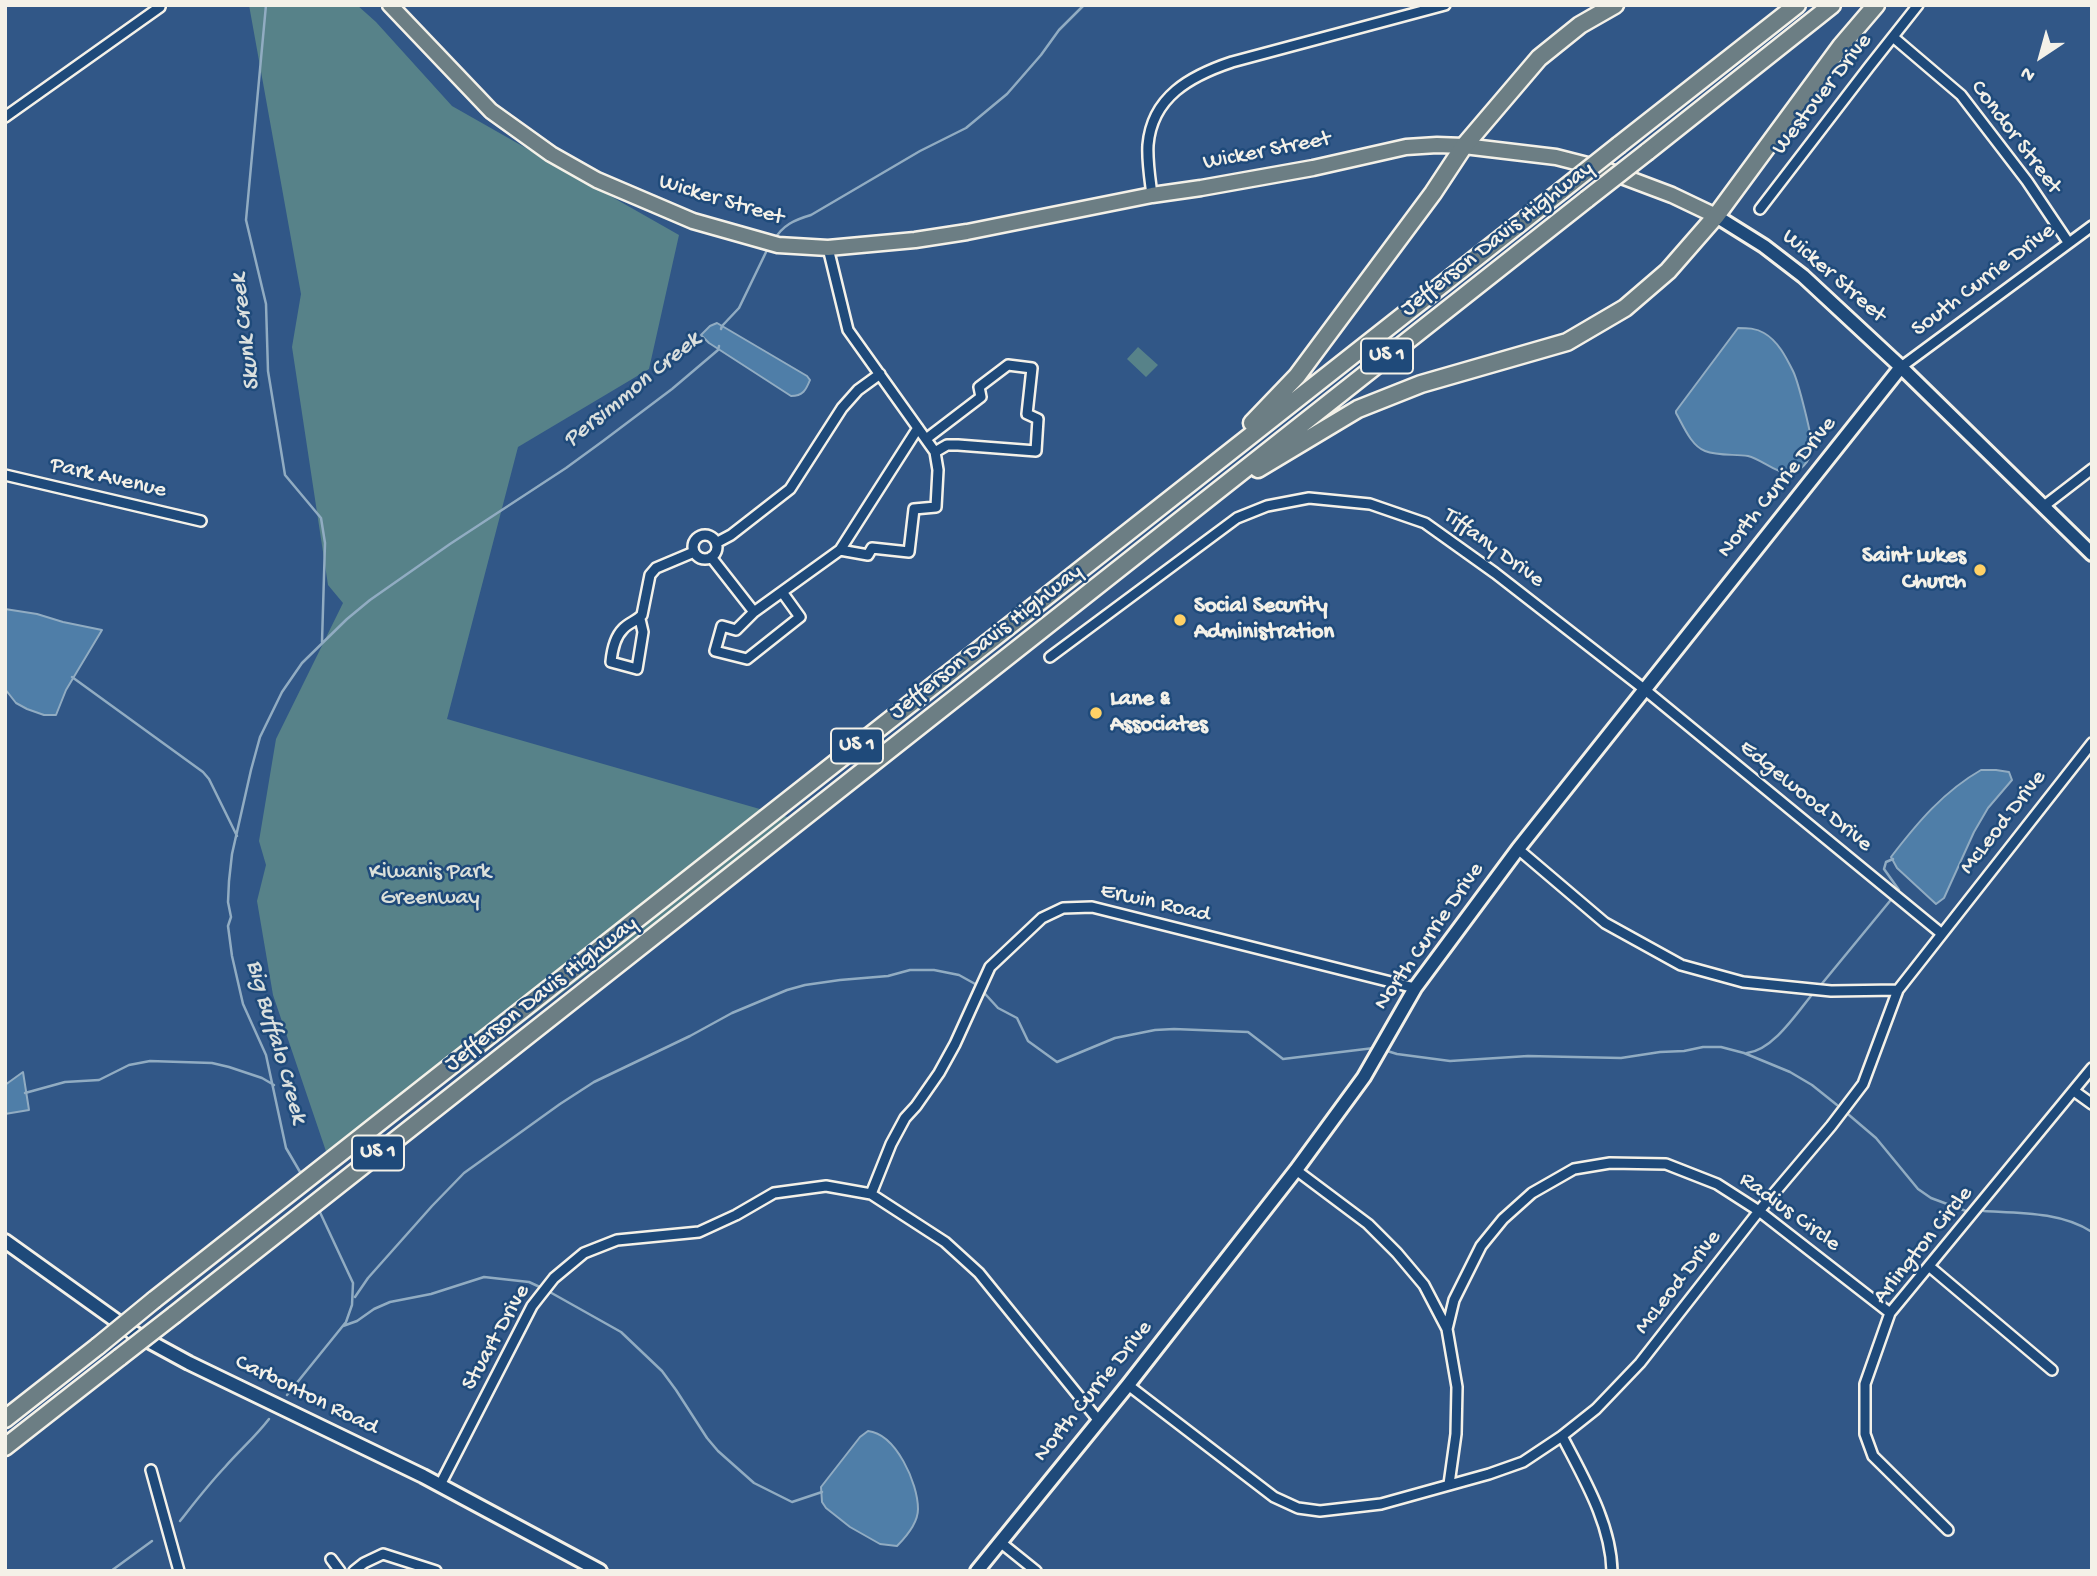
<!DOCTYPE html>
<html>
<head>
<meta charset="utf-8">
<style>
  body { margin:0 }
  #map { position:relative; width:2097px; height:1576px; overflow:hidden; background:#315787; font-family:"Gochi Hand",sans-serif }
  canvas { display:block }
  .frame { position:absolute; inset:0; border:7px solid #f4f1e8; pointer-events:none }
  .north { position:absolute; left:2006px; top:21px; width:70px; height:70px; -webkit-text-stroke:5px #1f4a7a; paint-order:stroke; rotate:216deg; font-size:19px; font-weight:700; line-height:28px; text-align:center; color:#f4f1e8 }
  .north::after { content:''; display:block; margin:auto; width:24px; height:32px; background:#f4f1e8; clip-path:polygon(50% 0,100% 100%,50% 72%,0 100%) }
</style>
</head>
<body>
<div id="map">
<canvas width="2097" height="1576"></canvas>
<div class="frame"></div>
<div class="north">N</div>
</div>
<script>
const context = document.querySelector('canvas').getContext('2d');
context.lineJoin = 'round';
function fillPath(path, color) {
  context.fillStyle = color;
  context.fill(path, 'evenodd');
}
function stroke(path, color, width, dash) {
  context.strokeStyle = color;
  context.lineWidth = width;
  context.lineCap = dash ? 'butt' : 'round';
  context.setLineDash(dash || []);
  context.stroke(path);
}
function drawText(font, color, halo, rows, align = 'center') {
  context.font = font + ' "Gochi Hand",sans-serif';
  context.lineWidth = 5;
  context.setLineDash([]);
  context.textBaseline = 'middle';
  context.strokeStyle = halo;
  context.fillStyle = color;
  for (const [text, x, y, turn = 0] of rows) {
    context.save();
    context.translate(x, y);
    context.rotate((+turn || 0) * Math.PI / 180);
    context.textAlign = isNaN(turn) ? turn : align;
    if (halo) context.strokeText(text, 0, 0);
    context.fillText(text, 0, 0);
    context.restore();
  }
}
const green = new Path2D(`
  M249,5h108l19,17 76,84 227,129 -30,134 -131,78 -71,272 344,99 -63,51 -131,97 -265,203 -59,-174 -16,-94 9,-36 -7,-24 17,-102 67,-136 -15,-18 -36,-238 9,-53z
  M1138,347l20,18 -12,12 -19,-18z`);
const water = new Path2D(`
  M717,323l90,53 3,4c-4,10 -7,16 -19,16l-82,-53 -8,-8 9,-9z
  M1738,328c9,0 18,0 26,5 14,8 22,24 29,38 5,10 20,68 19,78 -2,12 -12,25 -25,24 -13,-1 -26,-14 -39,-17 -14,-2 -30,0 -43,-5 -14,-5 -22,-26 -29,-38v-2z
  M5,609l32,5 26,8 39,8 -36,60 -10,25h-12l-17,-6 -11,-6 -11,-14z
  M1981,770h15l13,2 3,8 -24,28 -14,24 -30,66 -8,6 -39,-36 -6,-11c26,-34 53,-66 90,-87z
  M23,1072l6,38 -24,4v-29z
  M868,1431c28,3 50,52 50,78 0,14 -12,28 -21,37l-17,-2 -30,-17 -24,-19 -4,-6 -1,-15 39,-50z`);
const stream = new Path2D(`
  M266,5l-20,215 20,84 2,67 17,104 36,43 4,25 -3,99
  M774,240c9,-15 20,-20 37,-25l109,-64 46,-23 41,-34 34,-39 18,-25 25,-25
  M721,329l1,-3 17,-18 29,-60
  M72,677l131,95 6,7 28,57
  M1820,986l79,-96 -15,-21 2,-7 7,-3
  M1384,1050l13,4 53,7 78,-5 93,2 39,-6 24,-1 19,-4h18l23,6 46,19 22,13 25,20
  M1747,1053c27,-3 51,-42 68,-62
  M25,1093l40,-11 34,-2 30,-15 21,-4 62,2 17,4 33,11 12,7
  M1849,1115l27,23 42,51 13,9 35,13
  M303,1177l-17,-29 -20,-93 -23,-51 -11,-48 -4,-30 3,-9 -3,-15 1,-21 3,-27 19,-84 9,-33 22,-45 20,-29 45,-44 23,-19 80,-56 116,-76 37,-27 69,-52 46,-39 1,-4
  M1984,1211c36,2 77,1 108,21
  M548,1291l73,41 41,39 14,19 31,48 11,13 36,32 38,19 30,-10
  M355,1297l13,-19 64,-72 32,-33 96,-69 34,-22 96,-46 42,-23 55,-23 18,-5 35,-5 48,-4 22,-6h24l25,5 18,10 21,23 19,10 11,23 29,21 58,-24 40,-8 19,-1 74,3 35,27 91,-11
  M343,1326l14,-5 17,-12 16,-7 41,-8 53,-17 45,5 13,6
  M287,1395l59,-73 6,-17 1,-22 -35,-75
  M180,1521c15,-19 28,-36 45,-54 15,-17 31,-31 44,-48
  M111,1571l41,-30`);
const street = new Path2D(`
  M1893,37l68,58 66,86 41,61
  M5,117l155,-110 -2,-2
  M1152,195c-2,-16 -5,-34 -4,-50 4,-48 42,-69 84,-83l213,-57
  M1760,209l109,-142 49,-62
  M828,248l20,82 87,122 3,18 -2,37 -22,2 -5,43 -37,-4 -4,7 -28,-5
  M1901,367l191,-141
  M926,439l55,-42 -2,-10 29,-22 24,3 -5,46 11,5 -2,32 -78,-6h-11l-12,7
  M5,475l196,46
  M2044,506l48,-37
  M693 547a12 12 0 1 1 24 0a12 12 0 1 1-24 0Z
  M716,543l15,-8 59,-46 52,-81 16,-18 22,-16
  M711,557l43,55
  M782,592l18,25 -53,42 -32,-8 7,-25 14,4 18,-18 86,-62 78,-122
  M640,619l3,13 -6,37 -26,-7c1,-11 4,-25 12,-33 5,-6 14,-8 19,-14l8,-40 6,-7 38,-16
  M1050,657l187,-139 30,-12 42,-8 61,6 55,19 70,50 149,116 298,245
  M1518,849l87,74 76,42 62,17 88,9 67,-1
  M2074,1091l18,13
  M1296,1170l72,54 29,29 27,32 23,44 10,58 -1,47 -7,50
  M871,1194l20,-50 14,-26 11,-12 23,-33 16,-29 35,-77 52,-49 21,-10 29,-1 323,81
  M1930,1267l122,103
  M1447,1329l7,-29 27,-54 22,-27 29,-26 42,-24 36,-6 56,1 51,20 42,27 131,102
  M1128,1385l146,112 24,11 22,3 61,-7 108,-30 34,-12 39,-26 34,-27 44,-46 119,-152 72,-85 32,-42 35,-94 194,-247
  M1562,1436c21,41 49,87 50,135
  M151,1470l28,101
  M440,1485l92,-179 22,-28 30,-25 33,-13 82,-8 37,-17 38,-22 52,-7 45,8 74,48 34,31 120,148
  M1948,1530l-75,-74 -8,-22v-50l25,-71 202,-245
  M1000,1542l36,29
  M331,1559l9,12
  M354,1571l10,-8 19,-9 53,17`);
const secondary = new Path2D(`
  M1716,216l48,30 39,30 98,91 191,187
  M5,1241l127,91 57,31 234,113 177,95
  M977,1571l151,-186 168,-215 68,-93 51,-89 103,-139 383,-482`);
const primary = new Path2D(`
  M390,5l101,106 60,43 46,26 96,41 85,24 50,3 87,-8 52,-8 185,-37 49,-7 112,-20 93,-21 31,-2 27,1 92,11 47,12 69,26 44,21`);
const highway = new Path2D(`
  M1619,145l178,-140
  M1647,152l185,-147
  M1252,423l45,-47 136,-183 31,-47 75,-88 41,-33 35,-20
  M1258,469l100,-60 63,-25 146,-42 58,-34 43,-37 48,-55 125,-170 35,-41
  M154,1300l1407,-1109
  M174,1315l1413,-1116
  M5,1419l93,-73
  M5,1447l115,-90`);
const highwayBridge = new Path2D(`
  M1561,191l58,-46
  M1587,199l60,-47
  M98,1346l56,-46
  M120,1357l54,-42`);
const markers = [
  [1980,570,7,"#ffd166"],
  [1180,620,7,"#ffd166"],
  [1096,713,7,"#ffd166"]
];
const shields = [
  [1387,356,52],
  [857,746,52],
  [378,1153,52]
];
const shieldNames = [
  ["US 1",1387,356],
  ["US 1",857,746],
  ["US 1",378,1153]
];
const streetNames = [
  ["Westover Drive",1823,95,-52],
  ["Condor Street",2015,138,53],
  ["Wicker Street",1267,152,-11],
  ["Wicker Street",721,201,17],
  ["Jefferson Davis Highway",1498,240,-38],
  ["Wicker Street",1833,277,41],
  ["South Currie Drive",1984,281,-37],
  ["Park Avenue",108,479,13],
  ["North Currie Drive",1778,488,-51],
  ["Tiffany Drive",1493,549,36],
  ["Jefferson Davis Highway",987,643,-38],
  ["Edgewood Drive",1805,797,39],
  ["McLeod Drive",2004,823,-52],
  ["Erwin Road",1155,904,13],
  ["North Currie Drive",1430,937,-55],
  ["Jefferson Davis Highway",542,995,-38],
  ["Radius Circle",1789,1213,36],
  ["Arlington Circle",1924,1246,-51],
  ["McLeod Drive",1679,1283,-52],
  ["Stuart Drive",497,1338,-61],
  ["North Currie Drive",1094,1392,-51],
  ["Carbonton Road",306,1396,26]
];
const poiNames = [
  ["Saint Lukes",1966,557,"right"],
  ["Church",1966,583,"right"],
  ["Social Security",1194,607],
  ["Administration",1194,633],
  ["Lane &",1110,700],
  ["Associates",1110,726]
];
const parkNames = [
  ["Kiwanis Park",430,873],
  ["Greenway",430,899]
];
const waterNames = [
  ["Skunk Creek",247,332,-97],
  ["Persimmon Creek",633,391,-39],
  ["Big Buffalo Creek",275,1042,74]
];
fillPath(green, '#578289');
fillPath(water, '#4f7ea8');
stroke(water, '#91acc2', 2);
stroke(stream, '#91acc2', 2.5);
stroke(street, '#f4f1e8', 14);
stroke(secondary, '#f4f1e8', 18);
stroke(primary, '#f4f1e8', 19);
stroke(highway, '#f4f1e8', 21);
stroke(street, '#1f4a7a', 9);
stroke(secondary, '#1f4a7a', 12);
stroke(primary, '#6c7e84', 14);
stroke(highway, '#6c7e84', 16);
stroke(highwayBridge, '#f4f1e8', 21, []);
stroke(highwayBridge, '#6c7e84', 16);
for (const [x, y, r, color] of markers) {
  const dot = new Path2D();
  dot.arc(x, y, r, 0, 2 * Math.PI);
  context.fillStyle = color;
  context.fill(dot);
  stroke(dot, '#1f4a7a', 2.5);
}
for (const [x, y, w] of shields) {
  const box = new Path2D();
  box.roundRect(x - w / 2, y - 17.5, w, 35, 5);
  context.fillStyle = '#1f4a7a';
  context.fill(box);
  stroke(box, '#f4f1e8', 2);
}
drawText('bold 21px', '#f4f1e8', null, shieldNames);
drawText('23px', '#f4f1e8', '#1f4a7a', streetNames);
drawText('bold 23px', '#f4f1e8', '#1f4a7a', poiNames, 'left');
drawText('23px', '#dce0da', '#1f4a7a', parkNames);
drawText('italic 24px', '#dbe0de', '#1f4a7a', waterNames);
</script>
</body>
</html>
